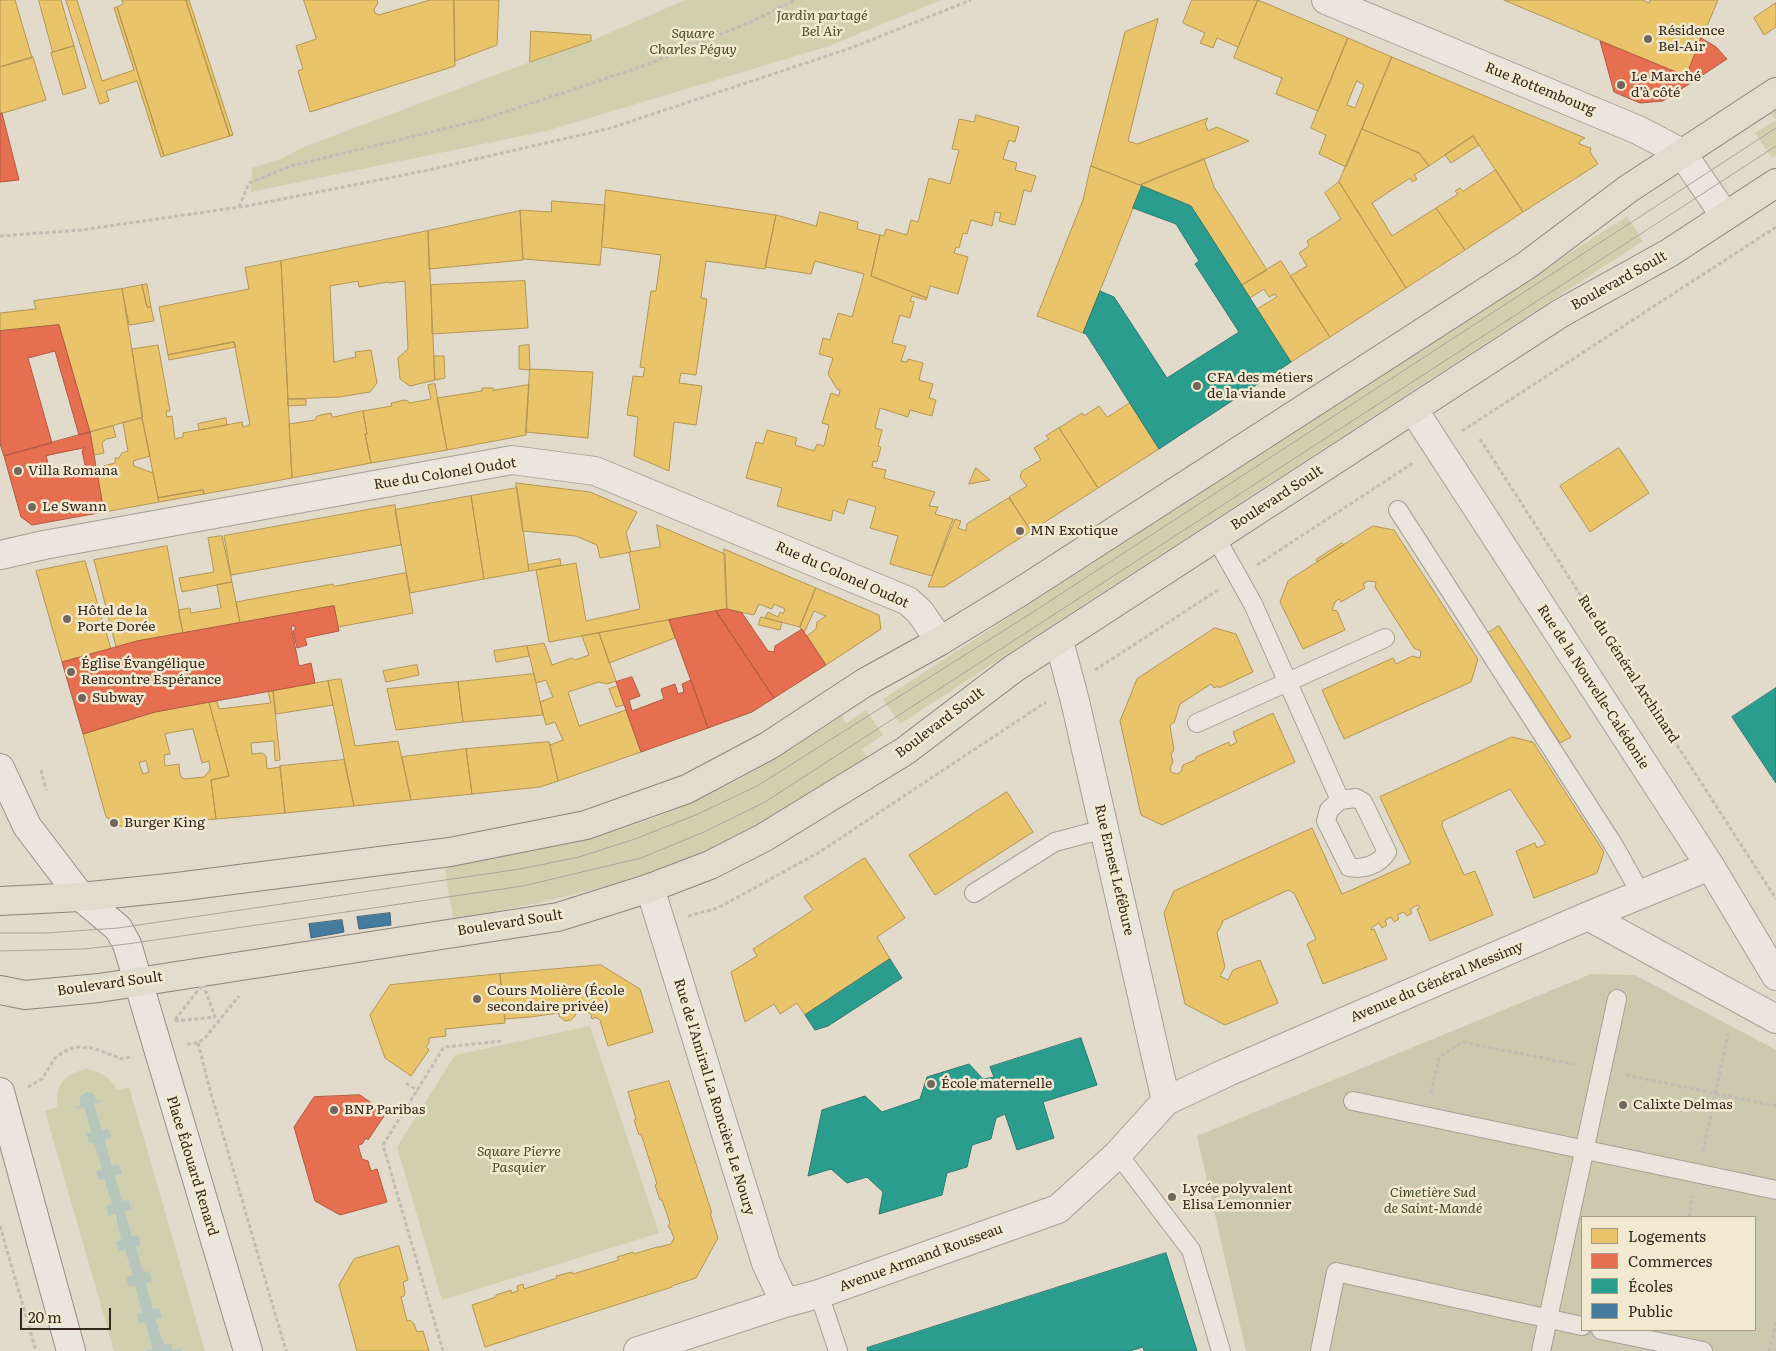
<!DOCTYPE html>
<html>
<head>
<meta charset="utf-8">
<style>
  body { margin:0 }
  #map { position:relative; width:1776px; height:1351px; overflow:hidden; background:#e2dacb; font-family:Literata,serif }
  canvas { display:block }
  .legend { position:absolute; left:1581px; top:1216px; width:175px; height:115px; box-sizing:border-box; background:#f3e9d1; border:1px solid #a79c89; margin:0; padding:6px 9px; list-style:none; font-size:15px; color:#34291e }
  .legend li { display:flex; align-items:center; gap:10px; height:25px }
  .legend b { width:25px; border:1px solid #a79c89 }
  .scale { position:absolute; left:20px; top:1308px; width:91px; height:22px; box-sizing:border-box; border:2px solid #34291e; border-top:0; padding-left:6px; font-size:15px; line-height:18px; white-space:nowrap; color:#34291e; -webkit-text-stroke:4px #f3e9d1; paint-order:stroke }
</style>
</head>
<body>
<div id="map">
<canvas width="1776" height="1351"></canvas>
<ul class="legend">
<li><b style="height:14px;background:#e9c46a"></b>Logements</li>
<li><b style="height:14px;background:#e76f51"></b>Commerces</li>
<li><b style="height:14px;background:#2a9d8f"></b>Écoles</li>
<li><b style="height:14px;background:#457b9d"></b>Public</li>
</ul>
<div class="scale">20 m</div>
</div>
<script>
const context = document.querySelector('canvas').getContext('2d');
context.lineJoin = 'round';
function fillPath(path, color) {
  context.fillStyle = color;
  context.fill(path, 'evenodd');
}
function stroke(path, color, width, dash) {
  context.strokeStyle = color;
  context.lineWidth = width;
  context.lineCap = dash ? 'butt' : 'round';
  context.setLineDash(dash || []);
  context.stroke(path);
}
function drawText(font, color, halo, rows, align = 'center') {
  context.font = font + ' Literata,serif';
  context.lineWidth = 5;
  context.setLineDash([]);
  context.textBaseline = 'middle';
  context.strokeStyle = halo;
  context.fillStyle = color;
  for (const [text, x, y, turn = 0] of rows) {
    context.save();
    context.translate(x, y);
    context.rotate((+turn || 0) * Math.PI / 180);
    context.textAlign = isNaN(turn) ? turn : align;
    if (halo) context.strokeText(text, 0, 0);
    context.fillText(text, 0, 0);
    context.restore();
  }
}
const green = new Path2D(`
  M685,0h256l-112,46 -283,85 -295,61 1,-24 32,-10 17,-10 229,-86 61,-21z
  M1776,109v46l-4,3 -17,-25 21,-13 -5,-7z
  M1627,216l16,25 -743,483 -17,-25z
  M866,710l17,25 -21,14 6,8c-37,24 -74,49 -113,70 -94,49 -197,76 -302,91l-9,-53c54,-9 109,-16 161,-31 47,-13 93,-33 137,-56 34,-19 67,-41 100,-62l4,7z
  M590,1026l69,207 -217,67 -45,-153 58,-92z
  M86,1069c15,3 24,7 31,21l12,-3 76,264h-23l-1,-3 -8,2 -9,-5 -8,-26 6,-2 -9,-8 -7,-26 3,-12 -6,2 -8,-26 6,-2 -2,-9 -7,1 -7,-26 6,-2 -2,-10 -7,2 -7,-25 7,-2 -3,-10 -7,2 -7,-26 3,-12 -6,2 -8,-26 8,-3v-1l-27,7 1,2 8,-2 7,26 -5,2 3,9 5,-1 8,26 -6,2 2,9 6,-1 8,25 -3,11 5,-1 8,26 -6,2 3,9 6,-1 7,26 -3,11 6,-1 8,26 -6,2 2,9 6,-1 7,26 -7,3h-31l-69,-240 12,-4c-2,-23 8,-33 29,-38z`);
const cemetery = new Path2D(`
  M1591,974l44,1 141,75v301h-530l-49,-215zM1582,1217h173v113h-173z`);
const water = new Path2D(`
  M86,1092c7,0 9,3 11,9l5,-1 1,1 -9,3 8,26 6,-2 3,10 -6,2 7,26 7,-2 3,10 -7,2 7,25 7,-2 2,10 -6,2 7,25 7,-1 2,10 -5,2 7,25 6,-1 3,10 -6,2 7,26 6,-1 3,9 -6,2 8,26 7,-2 2,7 8,-2 1,3h-37l7,-3 -7,-26 -6,1 -2,-9 5,-2 -7,-26 -6,1 -3,-9 6,-3 -7,-25 -6,1 -3,-9 5,-2 -6,-26 -7,2 -2,-10 6,-2 -8,-25 -6,1 -2,-9 6,-2 -8,-26 -5,1 -3,-10 5,-2 -7,-25 -8,2 -1,-2 5,-1c-1,-7 0,-10 6,-14z`);
const homes = new Path2D(`
  M4,0h11l17,58 -32,9v-66z
  M39,0h22l13,46 -21,6z
  M66,0h11l25,81 32,-11 -20,-62 3,-1 47,149 -3,1 -24,-76 -31,10 3,10 -9,3z
  M122,0h64l44,136 -66,20 -47,-149 6,-3z
  M186,0h3l44,135 -3,1z
  M304,0h73l1,3 -4,6 1,4 4,2 51,-15h24l1,66 -145,46 -12,-41 5,-2 -7,-23 20,-7z
  M454,0h45l-2,45 -42,16z
  M1192,0h66l-20,47 -21,-9 -4,10 -13,-5 5,-10 -22,-10z
  M1258,0l90,38 -30,73 -42,-17 6,-16 -48,-20z
  M1504,0h139l6,3 1,-3h68l-32,76z
  M1776,3v24l-12,8 -10,-17z
  M1158,19l-30,122 9,3 71,-26 -3,5 3,8 9,-4 32,14 -109,44 -49,-19 34,-134z
  M531,31l60,4v6l-61,21z
  M1348,38l44,19 -46,110 -27,-13 7,-19 -15,-7zM1357,81l7,4 -9,23 -8,-3z
  M74,46l12,42 -23,7 -12,-42z
  M33,57l13,43 -46,14v-47z
  M1392,57l193,81 -5,3 -1,3 12,4 -1,4 8,12 -75,48 -50,-76 -44,30 -10,-13 -57,-24z
  M976,115l43,12 -4,15 -6,-2 -6,19 14,4 -2,7 21,6 -5,16 -7,-2 -9,35 -16,-4 2,-8 -6,-1 -3,14 -21,-6 -4,14 -4,-1 -4,15 -3,-1 -2,6 14,4 -10,37 -28,-8 -3,12 -56,-22 9,-41 4,1 2,-7 21,6 4,-15 7,2 11,-44 21,6 9,-34 -7,-1 7,-30 15,3z
  M1362,129l57,24 10,13 -15,9 3,4 -5,3 -2,-4 -38,25 20,33 44,-28 29,42 -59,38 -67,-106z
  M1473,136l6,9 -28,18 -6,-8z
  M1204,159l10,28 53,83 -25,15 -51,-79 -51,-21z
  M1091,166l51,20 -59,147 -46,-17 46,-116z
  M1496,170l27,42 -58,38 -29,-42 22,-14 -3,-3 5,-3 3,3z
  M1339,182l67,106 -76,49 -40,-61 17,-10 -8,-13 10,-7 -2,-5 34,-22 -16,-26z
  M606,190l170,25 -11,54 -59,-8 -5,37 6,1 -11,76 -15,-2 -2,10 23,3 -6,39 -22,-3 -5,49 -35,-15 4,-39 -11,-2 6,-39 10,1 2,-9 -5,-1 11,-76h5l5,-36 -59,-8z
  M552,201l53,4 -5,60 -77,-6 -3,-49 31,2z
  M520,211l3,49 -94,9 -1,-38z
  M820,212l38,10 -1,7 23,6 -9,41 56,22 -1,2 -14,-4 -2,5 4,1 -4,16 -10,-3 -8,28 14,3 -5,15 6,1 1,-3 15,4 -4,17 14,4 -4,14 7,2 -4,16 -22,-6 -2,7 -28,-9 -5,20 7,2 -4,16 3,1 -4,15 -4,-1 -1,6 14,3 -2,8 51,14 -6,14 9,1 -3,7 18,5 -21,57 -42,-12 8,-28 -28,-8 6,-21 -28,-8 -4,15 -11,-4 -2,11 -54,-15 5,-18 -36,-10 10,-36 7,2 4,-14 30,8 -2,7 19,6 3,-7 7,2 5,-21 -7,-2 9,-30 8,3 1,-6 -3,-1 -9,-15 5,-16 -14,-4 4,-16 7,2 8,-27 14,4 12,-43 -49,-13 -4,13 -46,-7 11,-52 40,11z
  M428,231l7,149 -25,6 -10,-7 -2,-21 10,-9 -3,-68 -16,2 -1,-1 -29,5 -1,-6 -28,5 4,76 22,-5 -1,-5 16,-2 6,33 -7,9 -31,5 -51,2 -7,-138z
  M281,261l11,217 -88,16 -1,-4 -45,8 -16,-80 -10,-69 26,-4 12,66h-4l1,6 5,-1 3,23 8,-2v-4l59,-11 1,5 7,-2 -16,-83 -66,13 -9,-48 90,-18 -4,-21z
  M1281,261l49,76 -39,25 -34,-53 20,-12 -2,-3 -6,3 -5,-8 -14,9 -8,-13z
  M525,281l3,47 -96,6 -1,-49z
  M147,284l4,23h-4l-5,-22z
  M142,285l5,22h4l3,14 -25,4 -7,-36z
  M122,289l21,128 -53,15 -31,-107 -59,6v-18l36,-4 -2,-8z
  M234,342l2,5 -67,13 -1,-5z
  M529,345l1,25 -11,-1v-23z
  M434,356h10l1,22 -10,2z
  M530,369l63,3 -5,66 -62,-6z
  M435,384l12,66 -76,13 -6,-29h2l-4,-23 29,-5 -1,-3 14,-3 3,1 1,2 22,-4 -3,-14z
  M529,385l-3,50 -79,15 -10,-52 45,-7v-3h11v2z
  M288,399h18v6l-18,1z
  M1130,403l29,46 -61,39 -39,-60 23,-15 2,3 15,-10 8,11z
  M363,411l4,23h-2l6,29 -79,15 -3,-54 26,-4 2,-4 14,-3 1,4z
  M142,418l8,38 -17,5 1,5 19,7 6,29 -55,10 -8,-44 19,-5v-5h4l3,-5 6,-2 -5,-28z
  M226,418l1,7 -28,5 -1,-6z
  M113,426l3,11 -10,2 -4,4 2,10 -10,2 -4,-23z
  M1059,428l39,60 -67,43 -22,-34 18,-11 -7,-9 2,-6 19,-11 -7,-12 15,-9 -3,-3z
  M1619,448l30,45 -59,39 -30,-46z
  M976,468l14,12 -21,4z
  M516,483l74,9 47,20 -11,21 5,19 -31,6 -3,-13 -21,-9 -53,-5z
  M517,488l12,83 -45,8 -13,-83z
  M203,490l1,4 -45,8 -1,-4z
  M471,496l13,83 -74,14 -15,-83z
  M1009,498l22,33 -87,56h-16l27,-68 6,2 -3,7 8,3 1,-7z
  M395,505l6,40 -170,30 -7,-39z
  M657,525l68,29 2,55 -178,33 -13,-72 40,-7 10,58 54,-12 -11,-57 31,-5z
  M1373,526l21,4 84,129 -7,23 -127,57 -22,-49 71,-32 3,6 16,-8 8,2 1,-7 -7,-3 -39,-61 1,-5 -8,-1 -5,3 2,4 -24,14 -2,-3 -4,3 -3,8 5,1 8,19 -42,19 -23,-47 8,-21z
  M222,536l10,46 -50,10 -3,-14 35,-6 -6,-34z
  M1342,543l2,2 -27,17 -1,-2z
  M167,546l16,87 -46,8 -21,6 -22,-87z
  M724,549l92,39 -16,39 -35,-9 3,-6 10,5 2,-5 3,2 2,-5 -11,-5 -2,5 -13,-5 -5,11 -27,-6z
  M560,559l1,6 -32,6 -1,-6z
  M85,561l26,88 -49,13 -26,-91z
  M406,573l7,40 -75,14 -4,-21 -94,17 -4,-21 97,-18 1,2z
  M232,582l8,41 -57,10 -5,-23 12,-2 1,5 30,-5 -4,-23z
  M816,588l63,27 2,14 -55,36 -19,-29 9,-7 1,-7 9,-6 -12,-5 -10,22 -4,-6z
  M761,617l21,5 -2,8 -21,-5z
  M669,620l6,18 -66,25 -10,-30z
  M1499,626l72,111 -11,6 -72,-110z
  M1215,628l21,6 17,38 -34,16 -1,-2 -4,2 -3,-4 -31,20 -6,19h-2l-2,3 4,24 -3,4 2,8 -3,6 1,4 6,2 4,-2 2,-7 12,-5 1,-3 33,-15 1,4 7,-4 -4,-10 40,-19 22,49 -133,63 -21,-10 -21,-94 17,-42z
  M599,633l17,48 -9,3 -8,-2 -31,10 11,34 47,-16 15,42 -83,29 -8,-36 13,-5 -8,-18 -9,3 -6,-23 13,-5 -7,-17 -10,3 -9,-37 17,-3 8,22 20,-7 3,2 14,-5 -7,-19z
  M527,646l2,10 -33,6 -2,-11z
  M417,665l2,10 -33,7 -3,-11z
  M534,674l9,41 -80,7 -5,-40z
  M341,679l14,67 43,-5 13,59 -57,6 -26,-125z
  M328,681l5,24 -57,9 -3,-23z
  M458,682l5,40 -67,8 -9,-41z
  M618,686l6,19 -8,2 -7,-18z
  M273,691l7,69 -5,1 -1,-20 -23,2 1,11 10,-1 4,3 1,13 13,-2 5,46 -69,6 -5,-39 18,-4 -20,-74 8,-1 2,8 52,-6 -3,-11z
  M209,702l20,74 -18,4 5,39 -92,9 -18,-11 -23,-83 72,-22zM193,729l9,34 7,-2 1,9 -6,7 -20,2 -4,-4 -1,-11 -14,2 -1,-11 6,-1 -5,-20zM146,761l3,11 -6,2 -4,-11z
  M1512,737l21,5 71,110 -7,21 -63,25 -18,-47 19,-8 2,5 9,-4 -36,-55 -67,32 -1,5 22,49 11,-4 18,44 -63,26 -13,-32 3,-2 -2,-2 -8,4 2,4 -5,3 -3,-4 -7,3 2,4 -5,3 -3,-5 -6,3 2,5 -5,3 -3,-5 -7,4 -1,3 3,-1 13,30 -64,25 -16,-40 9,-5 -22,-46 -6,-3 -66,31 1,1 -6,11 8,34 -5,9 8,4 5,-10 27,-10 18,43 -53,22 -40,-21 -21,-91 10,-22 138,-63 30,66 14,-6 55,-25 -31,-66z
  M549,742l9,39 -18,6 -68,7 -6,-45z
  M466,749l6,45 -61,6 -9,-43z
  M344,760l10,46 -69,7 -5,-47z
  M1007,792l26,40 -98,63 -26,-40 69,-45z
  M865,858l40,60 -28,19 13,22 -85,56 -8,-12 -17,11 -6,-10 -29,18 -14,-50 26,-16 -4,-7 60,-39 -9,-13z
  M601,965l39,24 13,43 -45,14 -8,-26 -5,-3 -2,2 -2,-1 1,-3 -8,-5 -9,1 1,4 -5,5 -6,1 -6,-5v-3l-29,4 -25,2 -5,-45z
  M500,974l5,49 -60,6 1,7 -17,2v5l-3,4 3,3 -18,26 -26,-18 -15,-43 20,-30z
  M669,1081l43,132h-2l8,25 -22,40 -24,8v1l-187,60 -13,-42 24,-8v-2l15,-5v3l7,-2 -1,-5 6,-2 1,5 33,-11 -1,-2 16,-4 1,2 46,-14 -2,-3 16,-5 1,2 23,-7h3l11,-3 3,-6 -4,-10h-1l-1,-2 2,-3 -8,-23h-2l-5,-15 2,-1 -16,-50 -2,1 -5,-15 2,-1 -8,-27z
  M399,1246l9,34 -5,2 2,10 -1,4 -3,1 6,24 3,-1 4,4 3,8 6,-1 6,20h-72l-18,-66 15,-26z`);
const shops = new Path2D(`
  M1701,38l15,9 11,12 -64,42 -23,2 -26,-11 -14,-51 86,35z
  M2,113l17,67 -19,2v-68z
  M59,325l31,107 -11,3 -24,-84 -27,7 24,85 -48,13 -4,-12v-113z
  M90,432l14,80 -72,13 -11,-8 -17,-61zM84,448l-2,3 5,23 -27,5 -10,-9 -4,-14z
  M334,606l5,25 -34,7 2,7 -10,3 -4,-17 2,-1v-4h-4l8,40 12,-3 4,20 -160,29 -72,22 -21,-72 75,-21z
  M727,609l15,4 26,38 6,1 1,-6 27,-17 24,36 -52,33 -58,-87z
  M716,611l58,87 -22,14 -44,16 -39,-108z
  M632,677l8,19 -11,4 3,11 32,-12 -3,-10 14,-5 3,10 6,-2 -2,-8 9,-4 17,48 -67,24 -25,-70z
  M360,1095l26,18 -18,27 -2,-2 -4,6 -4,1 4,14 6,2 3,10 6,-2 10,33 -47,13 -25,-14 -21,-74 20,-30z`);
const schools = new Path2D(`
  M1142,186l49,20 100,156 -132,87 -73,-115 -3,-1 17,-42 14,6 53,81 72,-46 -44,-68 4,-3 -23,-37 -43,-16z
  M1776,688v95l-44,-66z
  M890,959l12,19 -74,48 -13,4 -10,-15z
  M1081,1038l16,47 -54,17 11,36 -37,12 -12,-36 -9,4 -5,21 -19,6 -5,22 -20,6 -5,22 -63,19 4,-22 -16,-15 -20,6 -16,-14 -23,7 14,-66 43,-14 17,16 38,-13 7,-22 42,-13 14,15 11,-2 -4,-10z
  M1166,1253l31,98h-53l-1,-4 -13,4h-262l-1,-3z`);
const public = new Path2D(`
  M390,913l1,12 -32,4 -2,-12z
  M342,920l2,12 -33,6 -2,-14z`);
const path = new Path2D(`
  M239,207l10,-24 42,-17 193,-47 159,-53 110,-45 42,-21
  M0,236l81,-6 166,-24 177,-35 187,-43 240,-80 120,-48
  M1462,431l314,-204
  M1480,439l296,460
  M1257,565l156,-102
  M1095,670l123,-80
  M41,770l5,20
  M688,916l30,-8 100,-55 228,-151
  M203,984l12,33 -41,4z
  M198,1043l12,47 76,261
  M187,1044l11,-1 7,-5 34,-42
  M1626,1075l150,31
  M406,1083l12,8
  M28,1087l14,-8 13,-21 10,-7 10,-4 18,1 29,11 8,-2
  M1431,1093l8,-36 23,-15 116,23
  M1703,1151l25,-117
  M1689,1217l4,-21
  M0,1226l36,125
  M443,1351l-60,-206 61,-98 59,-6
  M1769,1351l7,-28`);
const lane = new Path2D(`
  M1398,510l215,334 28,50
  M1216,538l37,66 87,196
  M1197,723l188,-85
  M1356,798l7,4 24,50c-8,13 -24,18 -38,15l-23,-46 3,-11 11,-10z
  M974,893l81,-51 49,-13
  M1353,1101l423,89
  M1118,1154l73,96 30,101
  M819,1294l19,57
  M1601,1330l102,21
  M1320,1351l16,-79 246,54
  M1541,1351l76,-352`);
const street = new Path2D(`
  M1326,0l312,130 44,23 43,63
  M1413,409l297,457 66,110
  M0,555l44,-10 468,-85 83,11 313,130 12,11 20,29
  M1059,641l16,60 91,400
  M650,888l116,375 19,40
  M1588,916l188,103
  M638,1351l147,-48 34,-9 239,-85 60,-55 48,-53 64,-30 358,-155 122,-50`);
const secondary = new Path2D(`
  M0,768l27,58 54,71 37,31 9,16 121,407
  M0,1092l71,259`);
const primary = new Path2D(`
  M0,901l81,-4 96,-10 273,-35 136,-27 101,-36 81,-43 96,-63 76,-42 80,-49 507,-327 101,-76 148,-97
  M0,990l25,5 74,-7 459,-71 92,-29 60,-23 53,-27 142,-87 108,-82 548,-356 108,-60 107,-70`);
const tram = new Path2D(`
  M0,933h46l72,-5 402,-59 59,-12 56,-18 63,-25 59,-28 273,-172 746,-486
  M0,951l84,-2 43,-5 396,-58 118,-28 63,-26 61,-30 1011,-656`);
const markers = [
  [1648,39,5,"#71675b"],
  [1621,85,5,"#71675b"],
  [1197,386,5,"#71675b"],
  [18,471,5,"#71675b"],
  [32,507,5,"#71675b"],
  [1020,531,5,"#71675b"],
  [67,619,5,"#71675b"],
  [71,672,5,"#71675b"],
  [82,698,5,"#71675b"],
  [114,823,5,"#71675b"],
  [477,999,5,"#71675b"],
  [931,1084,5,"#71675b"],
  [1623,1105,5,"#71675b"],
  [334,1110,5,"#71675b"],
  [1172,1197,5,"#71675b"]
];
const parkNames = [
  ["Jardin partagé",822,16],
  ["Bel Air",822,32],
  ["Square",693,34],
  ["Charles Péguy",693,50],
  ["Square Pierre",519,1152],
  ["Pasquier",519,1168],
  ["Cimetière Sud",1433,1193],
  ["de Saint-Mandé",1433,1209]
];
const poiNames = [
  ["Résidence",1658,31],
  ["Bel-Air",1658,47],
  ["Le Marché",1631,77],
  ["d’à côté",1631,93],
  ["CFA des métiers",1207,378],
  ["de la viande",1207,394],
  ["Villa Romana",28,471],
  ["Le Swann",42,507],
  ["MN Exotique",1030,531],
  ["Hôtel de la",77,611],
  ["Porte Dorée",77,627],
  ["Église Évangélique",81,664],
  ["Rencontre Espérance",81,680],
  ["Subway",92,698],
  ["Burger King",124,823],
  ["Cours Molière (École",487,991],
  ["secondaire privée)",487,1007],
  ["École maternelle",941,1084],
  ["Calixte Delmas",1633,1105],
  ["BNP Paribas",344,1110],
  ["Lycée polyvalent",1182,1189],
  ["Elisa Lemonnier",1182,1205]
];
const streetNames = [
  ["Rue Rottembourg",1540,89,22],
  ["Boulevard Soult",1619,281,-29],
  ["Rue du Colonel Oudot",445,474,-9],
  ["Boulevard Soult",1277,498,-33],
  ["Rue du Colonel Oudot",842,575,24],
  ["Rue du Général Archinard",1628,669,57],
  ["Rue de la Nouvelle-Calédonie",1593,687,57],
  ["Boulevard Soult",940,723,-37],
  ["Rue Ernest Lefébure",1114,870,77],
  ["Boulevard Soult",510,923,-9],
  ["Avenue du Général Messimy",1437,982,-23],
  ["Boulevard Soult",110,984,-8],
  ["Rue de l'Amiral La Roncière Le Noury",714,1097,73],
  ["Place Édouard Renard",192,1166,73],
  ["Avenue Armand Rousseau",921,1258,-20]
];
fillPath(green, '#d0d0ae');
fillPath(cemetery, '#cbcaae');
fillPath(water, '#b7c6bc');
fillPath(homes, '#e9c46a');
stroke(homes, '#b39653', 1);
fillPath(shops, '#e76f51');
stroke(shops, '#b15a42', 1);
fillPath(schools, '#2a9d8f');
stroke(schools, '#2d7a6d', 1);
fillPath(public, '#457b9d');
stroke(public, '#406277', 1);
stroke(lane, '#a79f95', 20);
stroke(street, '#a79f95', 30);
stroke(secondary, '#968f85', 30);
stroke(primary, '#8c857b', 30);
stroke(path, '#c2bcb4', 3, [4, 2.5]);
stroke(lane, '#eae6dd', 18);
stroke(street, '#eae6dd', 28);
stroke(secondary, '#eae6dd', 28);
stroke(primary, '#e1dcce', 28);
stroke(tram, '#a9a49d', 1);
for (const [x, y, r, color] of markers) {
  const dot = new Path2D();
  dot.arc(x, y, r, 0, 2 * Math.PI);
  context.fillStyle = color;
  context.fill(dot);
  stroke(dot, '#f3e9d1', 2);
}
drawText('italic 14px', '#454f26', '#f3e9d1', parkNames);
drawText('14px', '#34291e', '#f3e9d1', poiNames, 'left');
drawText('14px', '#34291e', '#f3e9d1', streetNames);
</script>
</body>
</html>
